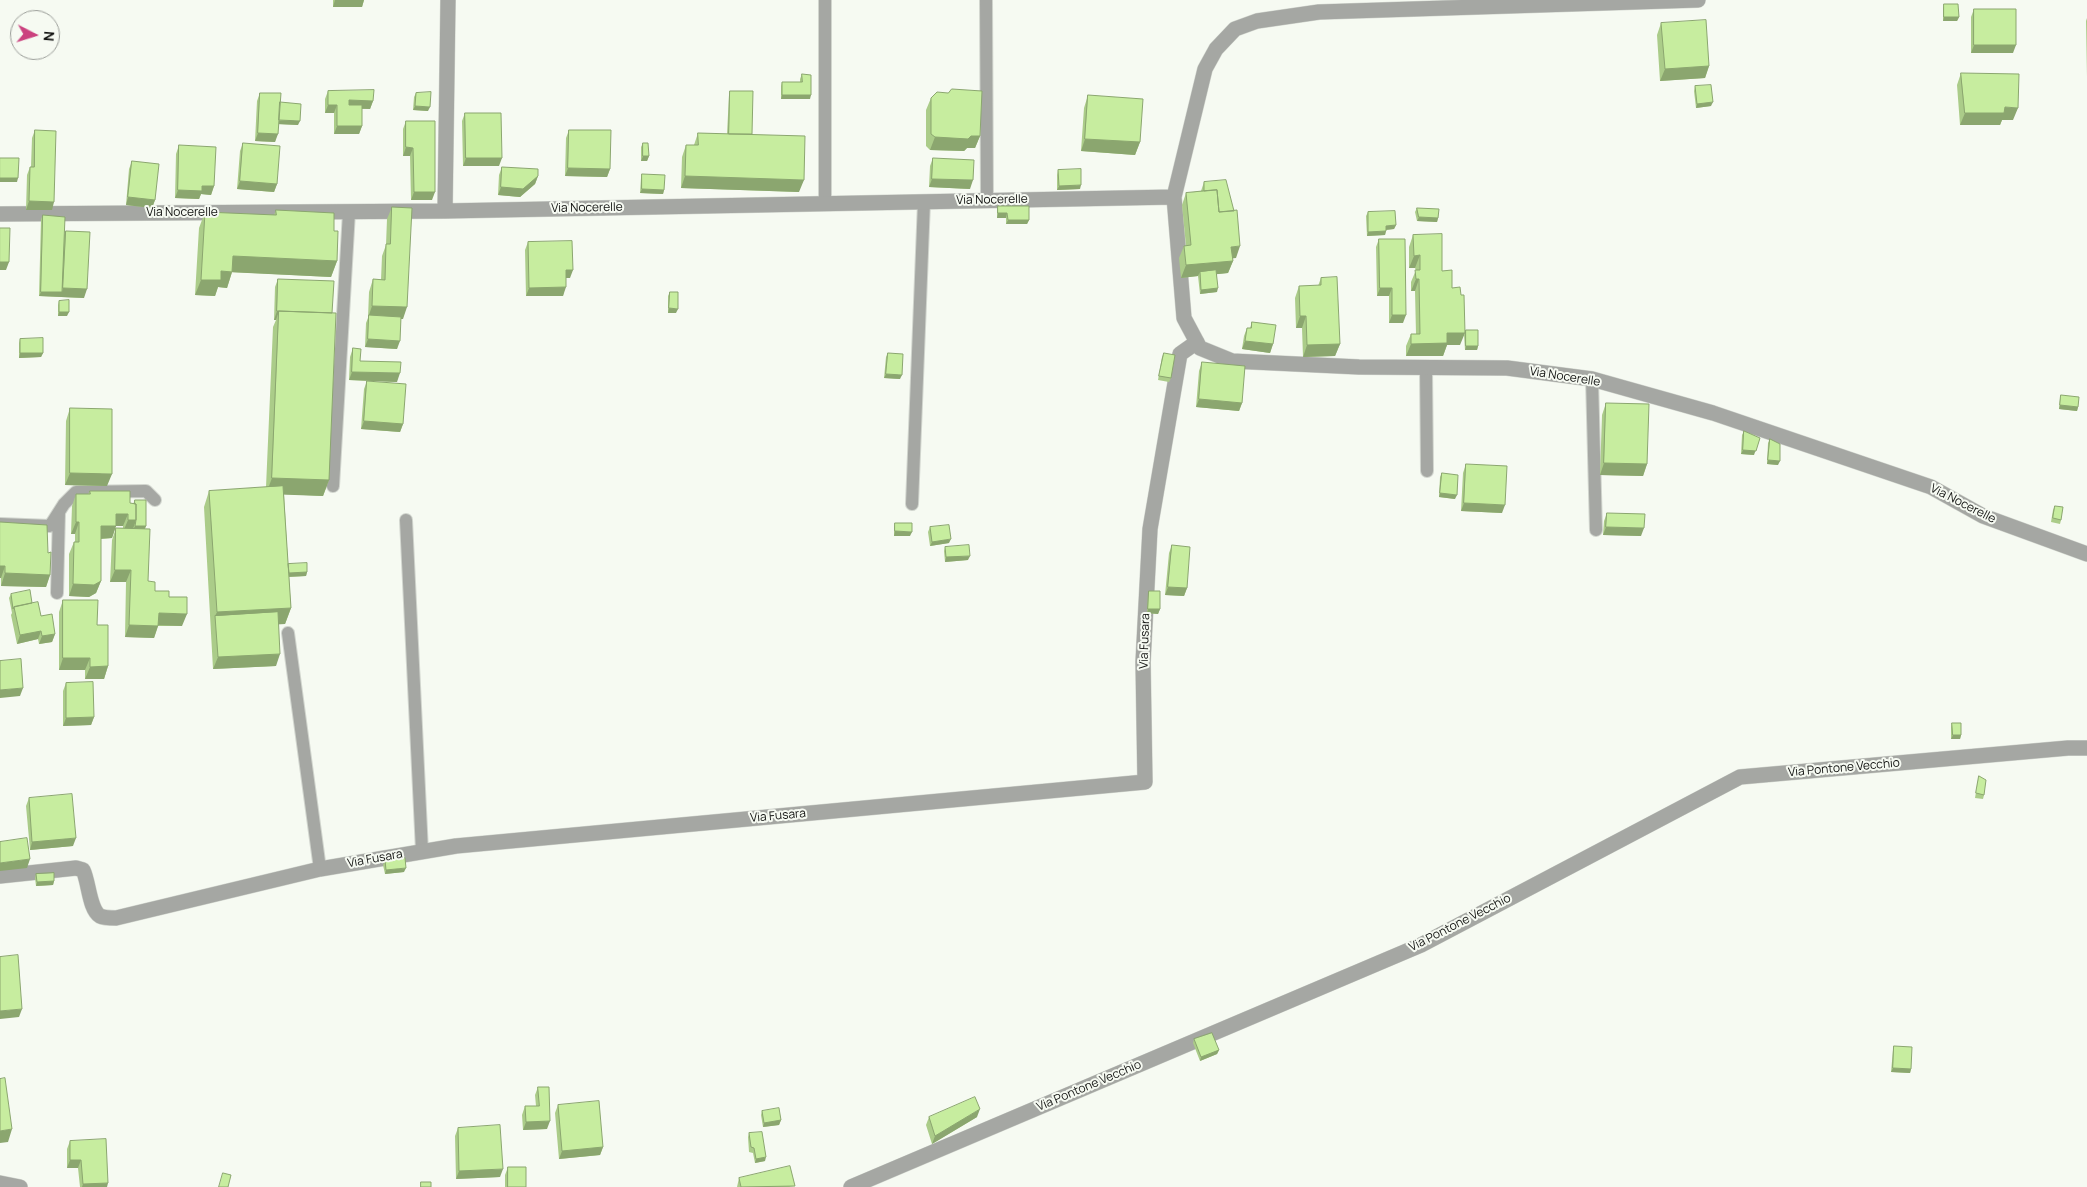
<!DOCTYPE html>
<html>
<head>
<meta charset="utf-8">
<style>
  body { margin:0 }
  #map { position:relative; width:2087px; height:1187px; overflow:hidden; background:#f6faf2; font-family:Manrope,sans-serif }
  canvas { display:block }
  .north { position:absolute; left:10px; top:10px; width:50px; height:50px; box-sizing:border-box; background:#f6faf2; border:1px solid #9a9d98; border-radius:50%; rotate:95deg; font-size:14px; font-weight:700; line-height:20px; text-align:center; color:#111210 }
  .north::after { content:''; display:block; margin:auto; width:18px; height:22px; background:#cb427f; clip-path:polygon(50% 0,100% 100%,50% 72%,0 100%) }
</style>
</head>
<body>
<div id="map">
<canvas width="2087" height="1187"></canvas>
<div class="north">N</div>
</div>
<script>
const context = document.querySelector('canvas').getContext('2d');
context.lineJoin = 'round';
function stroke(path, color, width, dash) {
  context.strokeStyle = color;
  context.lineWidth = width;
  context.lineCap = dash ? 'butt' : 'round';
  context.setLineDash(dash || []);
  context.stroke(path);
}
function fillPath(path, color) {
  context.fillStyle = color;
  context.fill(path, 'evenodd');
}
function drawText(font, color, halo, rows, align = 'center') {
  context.font = font + ' Manrope,sans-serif';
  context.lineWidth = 4;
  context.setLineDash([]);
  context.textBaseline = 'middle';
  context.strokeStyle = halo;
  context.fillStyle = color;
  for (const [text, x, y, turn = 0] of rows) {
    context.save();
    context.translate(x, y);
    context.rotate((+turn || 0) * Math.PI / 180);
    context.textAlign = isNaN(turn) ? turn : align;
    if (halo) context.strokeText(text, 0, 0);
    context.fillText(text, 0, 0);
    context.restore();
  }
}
const service = new Path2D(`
  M986,0l1,200
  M825,204v-204
  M1426,368l1,103
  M1592,379l4,151
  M333,486l16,-274
  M912,504l12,-302
  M406,520l16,331
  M0,524l50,2 14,-22 12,-12 70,-1 9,9
  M57,593l2,-81
  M288,633l32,236`);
const minor = new Path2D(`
  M1174,197l10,121 16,30 32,13 127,6 148,1 85,11 121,34 218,74 52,29 104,38
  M445,211l3,-211
  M0,214l445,-3 729,-14 31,-128 11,-20 19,-20 22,-8 62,-9 379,-12
  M0,876l76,-8 7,2c6,12 6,39 17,46 4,2 11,2 16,2l204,-49 136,-23 689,-64 -2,-120 7,-133 30,-175 17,-12
  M0,1183l20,4
  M851,1187l570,-242 319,-168 328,-29h19`);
const wall = new Path2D(`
  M333,0h31l-2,7h-29z
  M1944,4l15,13 -2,4h-14v-13z
  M1974,9l39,44h-42v-36z
  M2087,18v59l-1,-56z
  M1661,23l48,43 -4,12 -45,3 -3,-46z
  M1961,73l52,47h-11l-2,5h-40l-3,-40z
  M802,74l8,25h-29v-13l1,-4h18v-3z
  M1695,86l16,20 -15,2 -2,-17z
  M328,91l45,10 -3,8h-8v17l-3,8h-25v-21h-9v-14z
  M730,91l22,43 47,58 -118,-4 1,-31 4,-12h8l4,-12 29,1 2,-39z
  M260,93l20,9 18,23 -19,-1 -4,18 -20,-1 2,-40z
  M416,93l12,18 -15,-1 1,-13z
  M1088,95l52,47 -5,13 -54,-4 3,-43z
  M931,98l49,38 -5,12h-8l-3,3 -34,-1 -4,-4v-36z
  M465,113l34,53h-36l-1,-45z
  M406,121l26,79h-21l-1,-44h-7v-27z
  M35,130l17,80h-26l1,-35 3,-8h1l1,-29z
  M569,130l41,39 -3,8 -42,-1 1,-38z
  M243,143l34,41 -3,8 -37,-3 3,-38z
  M643,143l6,13 -2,5h-6v-14z
  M179,145l35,41 -3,9 -10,-1 -2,5 -24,-1 1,-44z
  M933,158l37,31 -41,-2 1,-21z
  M132,161l23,39 -3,8 -26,-3 3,-36z
  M502,167l36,9 -3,8 -15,13 -22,-2 1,-20z
  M1058,170l22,19 -23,1v-15z
  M642,174l22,16 -1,4 -23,-1 1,-15z
  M1204,182l32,76h-4l1,3 -5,12 -11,1v18l-17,2 -2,-18 -17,2 -2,-20 5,-12h2l-4,-41 4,-12 15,-2z
  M998,206l31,14 -2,4h-21v-6h-9v-8z
  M392,207l11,112h-2l-4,30 -32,-2 1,-24 2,-5 1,-26 4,-13 8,1 1,-24 4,-11 1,-26z
  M1417,208l21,10 -1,4 -20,-1 -2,-9z
  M276,210l58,21 3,30 -6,16 -99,-5 -5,16 -9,-1 -3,9 -20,-1 4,-67 6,-16 69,3z
  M1368,212l28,13 -2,4 -8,1 -1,5 -18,1 -1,-20z
  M43,215l21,20 2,-4 18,67 -45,-2 2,-77z
  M1413,235l29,36 10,17 8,57h-13l-4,11h-37v-10l5,-12h5l-1,-43h-4v-9l5,-12 -1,-2h-6v-21z
  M1379,239l24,84h-14v-27h-12l-1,-49z
  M528,242l42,36h-4l-3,18h-37l-1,-46z
  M1321,278l19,66 -5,12 -32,1 -1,-29h-6l-1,-30 4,-12h19z
  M278,279l54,34 -3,167 -6,16 -39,-2 4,70 19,8 -1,4 -17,1 2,31 -6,16h-7l-2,42 -63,3 -9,-162 5,-16 57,-4 7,-160 3,-7h-2l1,-33z
  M670,292l6,21h-8v-17z
  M59,301l8,15h-9v-11z
  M1252,322l21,22 -3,9 -28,-4 2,-13 3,-8h3z
  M1466,330l12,16 -1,4h-12l-1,-15z
  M20,339l23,14 -2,4 -22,1v-15z
  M353,348l7,13 37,21 -48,-2 1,-23z
  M888,353l12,26 -16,-1 2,-21z
  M1164,353l7,25 -2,4 -11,-2 4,-23z
  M1202,362l40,41 -3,8 -43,-4 3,-36z
  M367,381l36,43 -3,8 -39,-3 3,-40z
  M2061,395l17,12 -1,4 -18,-2 1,-10z
  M1606,403l41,61 -4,12 -43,-1 2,-60z
  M70,408l37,78 -42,-1 1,-64z
  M1744,431l10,24 -13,-1 1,-19z
  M1770,439l8,26 -11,-1 1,-21z
  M1466,464l36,49 -41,-2 2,-38z
  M1442,473l13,26 -16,-2 1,-20z
  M90,491l40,12 3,1 2,-4 11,26 -1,3 3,52 7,10 14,6 13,29h-24l-4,12 -29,-1 1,-55h-16l2,-42 4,-12h7v-2h-7l-4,12 -11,1v42l-5,12 -7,4 -20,-1v-42l5,-12h1v-8h-4l1,-28 4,-12h12z
  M2055,506l6,14 -1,4 -9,-2 2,-12z
  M1607,513l34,23 -38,-1 1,-14z
  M0,522l48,31 2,22 -4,12 -45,-1z
  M895,523l15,13h-16v-9z
  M930,527l19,16 -19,3 -2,-14z
  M1172,545l15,43 -3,8 -19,-1 4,-42z
  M945,547l23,13 -23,2 -1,-11z
  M1149,591l11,18 -2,5 -11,-1 1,-18z
  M11,594l21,9 9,13 14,18 -3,8 -13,2 -1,-5 -21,5 -6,-29 1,-2 -3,-15z
  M63,600l34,25 11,41 -4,13h-19v-9h-26v-58z
  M66,683l28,34 -3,8 -28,1v-35z
  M1952,723l9,12 -1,4h-9v-12z
  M1979,776l5,19 -1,4 -8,-1 3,-18z
  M29,798l44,48 -43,4 -4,-44z
  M385,860l19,12 -19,2 -2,-9z
  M36,874l18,7 -1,4 -17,1 -1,-8z
  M1194,1039l25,11 -2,4 -17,7 -7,-18z
  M1894,1046l17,23 -1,4 -19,-1 2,-22z
  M538,1087l9,42 -24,1 -1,-15 3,-9h11l-1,-11z
  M558,1105l45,42 -3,8 -41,4 -4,-46z
  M762,1111l19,9 -2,5 -16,2 -2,-12z
  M929,1117h48l-45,27 -6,-19z
  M458,1128l42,49 -44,2 -1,-43z
  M749,1133l16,28 -10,2 -2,-10 -4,-1 -1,-15z
  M70,1141l37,46h-27l-2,-19h-11v-19z
  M508,1167l18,20h-21v-12z
  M739,1178l56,9h-58z`);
const shadedWall = new Path2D(`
  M335,0h29l-2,7h-29z
  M1944,17h15l-2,4h-14z
  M1974,45h42l-3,8h-42z
  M1709,66l-4,12 -45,3 5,-12z
  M782,95h29l-1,4h-29z
  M349,100l24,1 -3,8 -24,-1z
  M1713,102l-2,4 -15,2 1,-4z
  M328,105h9l-3,8h-9z
  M415,106l15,1 -2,4 -15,-1z
  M2005,107l13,1 -5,12h-11l-2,5h-40l5,-12z
  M278,120l22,1 -2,4 -22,-1z
  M337,126h25l-3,8h-25z
  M258,133l20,1 -3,8 -20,-1z
  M971,136h9l-5,12h-8l-3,3 -34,-1 5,-13z
  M1085,139l55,3 -5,13 -54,-4z
  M406,147l7,1 -3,8h-7z
  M643,156h6l-2,5h-6z
  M466,158h36l-3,8h-36z
  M568,168l42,1 -3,8 -42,-1z
  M538,176l-3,8 -15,13 -22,-2 3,-8z
  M685,176l119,4 -5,12 -118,-4z
  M0,178h18l-1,4h-17z
  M932,179l41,1 -3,9 -41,-2z
  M240,181l37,3 -3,8 -37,-3z
  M1081,185l-1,4 -23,1 2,-4z
  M202,186h12l-3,9 -10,-1 -2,5 -24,-1 3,-8z
  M642,189l22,1 -1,4 -23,-1z
  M414,192h21l-3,8h-21z
  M128,197l27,3 -3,8 -26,-3z
  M29,201l25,1 -2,8h-26z
  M998,213h9l-1,5h-9z
  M1419,217l19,1 -1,4 -20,-1z
  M1008,220h21l-2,4h-21z
  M1396,225l-2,4 -10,1 2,-4z
  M1386,231l-1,4 -18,1 1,-4z
  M1240,246l-4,12 -9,1 4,-12z
  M1420,255l-5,13h-6l5,-12z
  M233,256l104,5 -6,16 -104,-5z
  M1233,261l-5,12 -28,3v-4l-2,4 -17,2 5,-13z
  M0,262h9l-3,8h-6z
  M566,270h7l-3,8h-7z
  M221,271l11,1 -5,16 -9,-1 -3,9 -20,-1 6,-15z
  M1416,279h3l-4,12h-4z
  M566,287l-3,9h-37l3,-8z
  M63,288l24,1 -3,9 -45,-2 2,-4h21z
  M1218,288l-1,4 -17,2 1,-4z
  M1380,288h12l-3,8h-12z
  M372,306l35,1 -4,12 -34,-1v-3l-1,3z
  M669,308l9,1 -2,4h-8z
  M277,311h2l-3,9h-2z
  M59,312h10l-2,4h-9z
  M1392,315h14l-3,8h-14z
  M1300,316h6l-4,12h-6z
  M1447,333h18l-5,12h-13l-4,11h-37l5,-12z
  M368,339l32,2 -3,8 -32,-2z
  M1245,341l28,3 -3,9 -28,-4z
  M1340,344l-5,12 -32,1 4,-12z
  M1466,346h12l-1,4h-12z
  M20,353h23l-2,4 -22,1z
  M352,372l48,1 -3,9 -48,-2z
  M886,374l16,1 -2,4 -16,-1z
  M1199,399l43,4 -3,8 -43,-4z
  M2060,405l18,2 -1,4 -18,-2z
  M364,421l39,3 -3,8 -39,-3z
  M1760,438l-6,17 -13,-1 2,-4z
  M1768,460l12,1 -2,4 -11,-1z
  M1604,463l43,1 -4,12 -43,-1z
  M70,473l42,1 -5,12 -42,-1z
  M272,478l57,2 -6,16 -57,-2z
  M1440,493l17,2 -2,4 -16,-2z
  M1464,503l41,2 -3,8 -41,-2z
  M116,514h12l-5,12h-11z
  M128,520h8l-4,12h-9z
  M76,522h3l-4,12h-4z
  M101,526h15l-4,12 -15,1z
  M135,526h11l-2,4h-11z
  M1606,527l38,1 -3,8 -38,-1z
  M895,531l17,1 -2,4h-16z
  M951,539l-2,4 -19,3 2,-4z
  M970,556l-2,4 -23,2 1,-5z
  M0,566h5l-4,12h-1z
  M115,570h16l-5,12h-16z
  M307,572l-1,4 -21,1 2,-4z
  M5,573l45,2 -4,12 -45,-1z
  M101,581l-5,12 -7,4 -20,-1 4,-12z
  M1168,587l19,1 -3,8 -19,-1z
  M291,608l-6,16 -69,4 -1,-12 2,-4z
  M1148,609h12l-2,5 -11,-1z
  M159,613l28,1 -5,12 -28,-1z
  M129,625l29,1 -4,12 -29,-1z
  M41,631l-3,8 -21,5 3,-9z
  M55,634l-3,8 -13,2 3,-8z
  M280,654l-4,12 -63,3 5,-12z
  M63,658h27l-5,12h-26z
  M108,666l-4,13h-19l5,-12z
  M23,688l-3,8 -20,2v-8z
  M94,717l-3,8 -28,1 3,-8z
  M1953,735h8l-1,4h-9z
  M76,838l-3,8 -43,4 2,-8z
  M30,859l-3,9 -27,3v-8z
  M406,868l-2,4 -19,2 1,-4z
  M54,881l-1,4 -17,1 1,-4z
  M22,1009l-3,8 -19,2v-8z
  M1219,1050l-2,4 -17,7 1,-4z
  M1893,1068l18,1 -1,4 -19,-1z
  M980,1109l-3,8 -45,27 3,-8z
  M781,1120l-2,5 -16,2 1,-4z
  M550,1121l-3,8 -24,1 3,-8z
  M12,1129l-4,13 -8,1v-12z
  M603,1147l-3,8 -41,4 3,-8z
  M766,1157l-1,4 -10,2 1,-4z
  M70,1160h11l-3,8h-11z
  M503,1169l-3,8 -44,2 3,-8z
  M108,1183l-1,4h-25l1,-3z`);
const building = new Path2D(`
  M1944,4h14l1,13h-15z
  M1974,9h42v36h-42z
  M1706,20l3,46 -44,3 -4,-46z
  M1961,73l58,1 -1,34 -13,-1 -1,6h-39z
  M802,74l9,1v20h-29v-13h20z
  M1711,85l2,17 -16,2 -2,-18z
  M952,89l30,2 -2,45h-9l-3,3 -33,-2 -4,-3v-36l6,-6 11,1z
  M374,90l-1,11 -24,-1v5h13v21h-25v-21h-9v-14z
  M730,91h23l-1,43h-23z
  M431,92l-1,15 -15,-1 1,-13z
  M260,93h21l-3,41 -20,-1z
  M1088,95l55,4 -3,43 -55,-3z
  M280,102l21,2 -1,17 -21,-1z
  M465,113h36l1,45h-36z
  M406,121h29v71h-21l-1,-44 -7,-1z
  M35,130l21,1 -2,71 -25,-1 1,-34h4z
  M569,130h42l-1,39 -42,-1z
  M698,133l107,3 -1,44 -119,-4 1,-31h12z
  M243,143l37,3 -3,38 -37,-3z
  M643,143h5l1,13h-6z
  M179,145l37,2 -2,39h-12v5l-24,-1z
  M0,158h19l-1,20h-18z
  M933,158l41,2 -1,20 -41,-1z
  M132,161l27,3 -4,36 -27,-3z
  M502,167l36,2v7l-15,13 -22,-2z
  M1081,169v16l-22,1 -1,-16z
  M642,174l23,1 -1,15 -22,-1z
  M1226,180l8,31 -15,1 -2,-22 -13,1v-9z
  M1217,190l2,22 18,-2 3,36 -9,1 2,14 -47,4 -2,-19 7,-1 -5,-52z
  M998,206h31v14h-21l-1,-7h-9z
  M392,207l20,1 -5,99 -35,-1 1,-27 12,1 1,-36h4z
  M1417,208l22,1 -1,9 -19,-1z
  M276,210l58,3v18h4l-1,30 -104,-5 -1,16 -11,-1v9h-20l4,-68 71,3z
  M1395,211l1,14 -10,1v5l-18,1v-20z
  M43,215l22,2 -3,75h-21z
  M0,228h10l-1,34h-9z
  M66,231l24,1 -3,57 -24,-1z
  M1442,234v37l10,-1v18l8,-1 1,8h3l1,38h-18v10l-36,1v-10h9l-1,-55h-3l-1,-9h5v-15l-6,1 -1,-21z
  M1379,239h26l1,76h-14v-27h-12z
  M572,241l1,29h-7v17l-37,1 -1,-46z
  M1216,270l2,18 -17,2 -1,-18z
  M1337,277l3,67 -33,1 -1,-29h-6l-1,-30 22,-1v-7z
  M278,279l56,2 -2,32 -55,-2z
  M670,292h8v17l-9,-1z
  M69,300v12h-10v-11z
  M279,311l57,2 -7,167 -57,-2z
  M369,315l32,2 -1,24 -32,-2z
  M1252,322l24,3 -3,19 -28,-3 2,-13h4z
  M1466,330h12v16h-12z
  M43,338v15h-23v-14z
  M353,348l8,1 -1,12 41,1 -1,11 -48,-1z
  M888,353l15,1 -1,21 -16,-1z
  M1164,353l11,2 -4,23 -12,-2z
  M1202,362l43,4 -3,37 -43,-4z
  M367,381l39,3 -3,40 -39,-3z
  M2061,395l18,2 -1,10 -18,-2z
  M1606,403l43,1 -2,60 -43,-1z
  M70,408l42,1v65l-42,-1z
  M1744,431l16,7 -4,13 -13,-1z
  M1770,439l10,5v17l-12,-1z
  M1466,464l41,2 -2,39 -41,-2z
  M1442,473l16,2 -1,20 -17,-2z
  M283,486l8,122 -74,4 -8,-121z
  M90,491h40v12l6,1v16h-8v-6h-12v12h-15v55l-7,4 -21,-1 1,-42h5v-20h-3v-28h14z
  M135,500h11v26h-11l1,-6v-16h-1z
  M2055,506l8,1 -2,13 -8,-2z
  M1607,513l38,1 -1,14 -38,-1z
  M0,522l47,3 1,28 3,-1 -1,23 -45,-2v-7h-5z
  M895,523h17v9l-17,-1z
  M949,525l2,14 -19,3 -2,-15z
  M116,528l34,1 -2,52 7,1v9h14v6h18v17l-28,-1 -1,13 -29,-1 2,-55h-16z
  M969,545l1,11 -24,1 -1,-10z
  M1172,545l18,2 -3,41 -19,-1z
  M307,563v9l-18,1 -1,-9z
  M30,590l2,13 -18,4 -1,2 -2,-15z
  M1149,591h11v18h-12z
  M63,600h35l-1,25h11v41l-18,1v-9h-27z
  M38,602l3,14 11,-2 3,20 -13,2 -1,-5 -21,4 -6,-28z
  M278,612l2,42 -62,3 -3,-41z
  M21,659l2,29 -23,2v-29z
  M93,682l1,35 -28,1v-35z
  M1952,723h9v12h-8z
  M1979,776l7,4 -2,15 -8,-2z
  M72,794l4,44 -44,4 -3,-44z
  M27,838l3,21 -30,4v-21z
  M405,858l1,10 -20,2 -1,-10z
  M54,873v8l-17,1 -1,-8z
  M18,955l4,54 -22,2v-54z
  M1212,1033l7,17 -18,7 -7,-18z
  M1894,1046l18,1 -1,22 -18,-1z
  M5,1078l7,51 -12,2v-52z
  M538,1087h11l1,34 -24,1 -1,-16h14z
  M975,1097l5,12 -45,27 -6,-19z
  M599,1101l4,46 -41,4 -4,-46z
  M779,1108l2,12 -17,3 -2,-12z
  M500,1125l3,44 -44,2 -1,-43z
  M762,1132l4,25 -10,2 -2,-11 -3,-1 -2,-14z
  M106,1139l2,44 -25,1 -2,-24h-11v-19z
  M790,1166l5,20 -54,1 -2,-9z
  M508,1167h18v20h-18z
  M223,1173l8,2 -3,12h-9z
  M421,1182h10v5h-10z`);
const streetNames = [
  ["Via Nocerelle",992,200,-1],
  ["Via Nocerelle",587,208,-1],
  ["Via Nocerelle",182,213],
  ["Via Nocerelle",1565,377,9],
  ["Via Nocerelle",1963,504,27],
  ["Via Fusara",1145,641,-88],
  ["Via Pontone Vecchio",1844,768,-5],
  ["Via Fusara",778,816,-5],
  ["Via Fusara",375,859,-10],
  ["Via Pontone Vecchio",1460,923,-27],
  ["Via Pontone Vecchio",1089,1086,-23]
];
stroke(service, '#d1d5ce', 14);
stroke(minor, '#d1d5ce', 16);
stroke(service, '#a5a7a3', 12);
stroke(minor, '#a5a7a3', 15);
fillPath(wall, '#abcc89');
fillPath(shadedWall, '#8ba66f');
fillPath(building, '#c7ed9f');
stroke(building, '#8ba66f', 1);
drawText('12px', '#111210', '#f6faf2', streetNames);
</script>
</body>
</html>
